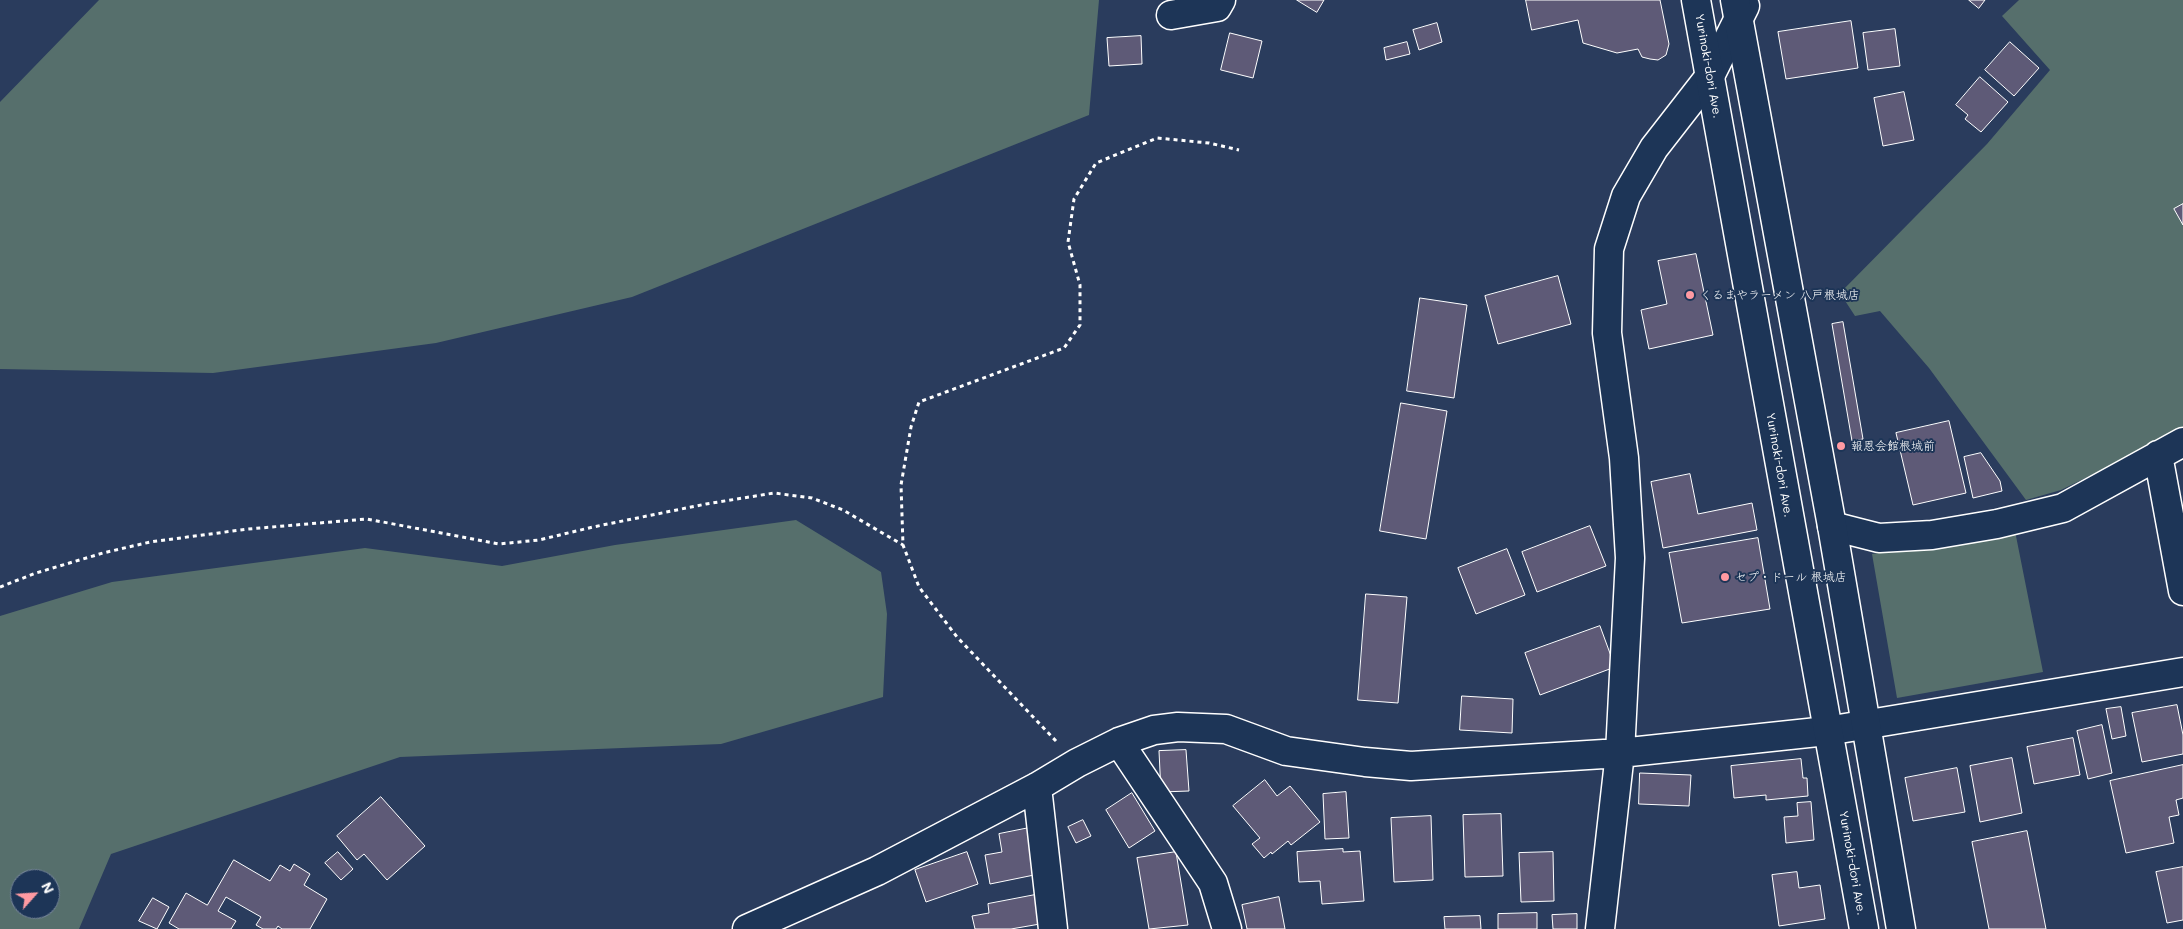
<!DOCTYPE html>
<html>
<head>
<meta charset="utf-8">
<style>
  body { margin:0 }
  #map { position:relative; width:2183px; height:929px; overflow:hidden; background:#2a3c5d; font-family:Mali,sans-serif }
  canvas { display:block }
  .north { position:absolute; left:10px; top:869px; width:50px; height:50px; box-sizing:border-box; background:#1d3557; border:1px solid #77869a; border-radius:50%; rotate:64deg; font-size:14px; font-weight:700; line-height:20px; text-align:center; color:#fff }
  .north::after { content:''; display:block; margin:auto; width:18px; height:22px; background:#ff9aa2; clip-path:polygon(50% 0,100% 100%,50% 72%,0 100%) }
</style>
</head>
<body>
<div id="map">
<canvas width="2183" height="929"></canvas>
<div class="north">N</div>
</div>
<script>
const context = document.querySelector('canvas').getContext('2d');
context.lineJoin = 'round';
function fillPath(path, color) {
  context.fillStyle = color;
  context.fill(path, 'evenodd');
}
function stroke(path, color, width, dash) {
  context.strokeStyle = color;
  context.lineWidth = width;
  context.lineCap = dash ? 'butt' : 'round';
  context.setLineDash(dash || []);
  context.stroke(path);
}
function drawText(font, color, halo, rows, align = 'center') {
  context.font = font + ' Mali,"Klee One",sans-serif';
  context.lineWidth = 4;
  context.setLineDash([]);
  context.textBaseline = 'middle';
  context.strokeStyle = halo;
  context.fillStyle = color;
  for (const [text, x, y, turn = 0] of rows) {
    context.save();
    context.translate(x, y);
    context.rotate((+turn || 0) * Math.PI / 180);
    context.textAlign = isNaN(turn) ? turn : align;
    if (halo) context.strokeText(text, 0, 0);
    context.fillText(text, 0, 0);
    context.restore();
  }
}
const green = new Path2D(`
  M99,0h1000l-10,115 -457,182 -196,46 -223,30 -213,-4v-267z
  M2019,0h164v430l-122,60 -35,10 -97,-132 -49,-57 -25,5 -15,-23 147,-149 63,-74 -48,-54z
  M796,520l85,52 6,42 -4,83 -162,47 -321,13 -289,97 -32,75h-79v-313l112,-34 253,-34 137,18 113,-21zM20,879h30v30h-30z
  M2015,531l28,141 -146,26 -25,-144z`);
const building = new Path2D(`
  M1297,0h27l-7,12z
  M1526,0h134l9,44 -3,11 -8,5 -8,-1 -8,-2 -4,-8 -21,4 -34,-10 -5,-23 -46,10z
  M1969,0h16l-6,8z
  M1851,21l7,47 -72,11 -8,-47z
  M1437,23l5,19 -23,8 -6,-20z
  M1895,29l5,37 -32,4 -5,-37z
  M1230,33l32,8 -9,37 -32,-8z
  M1141,36l1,28 -33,2 -2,-28z
  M1407,42l3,12 -24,6 -2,-12z
  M2010,42l29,26 -25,28 -29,-26z
  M1980,77l28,25 -27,30 -16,-13 3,-4 -12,-10z
  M1904,92l10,48 -31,6 -9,-48z
  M2183,204v21l-9,-16z
  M1696,254l17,81 -64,14 -8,-39 26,-6 -9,-43z
  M1558,276l13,48 -73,20 -13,-48z
  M1420,298l47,7 -13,93 -47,-7z
  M1843,322l20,117 -11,2 -20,-117z
  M1401,403l46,8 -21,128 -46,-8z
  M1949,421l17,72 -53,12 -17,-72z
  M1981,453l19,28 2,10 -29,7 -9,-41z
  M1690,474l8,40 54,-11 5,27 -94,18 -12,-66z
  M1590,526l16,40 -69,26 -15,-40z
  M1758,538l12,71 -88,14 -13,-70z
  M1507,549l18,46 -49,19 -18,-46z
  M1366,594l41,3 -9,106 -40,-3z
  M1600,626l15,41 -75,28 -15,-42z
  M1462,696l51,3 -1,34 -52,-3z
  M2177,705l6,30v19l-41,8 -10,-49z
  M2121,707l5,29 -14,3 -6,-30z
  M2102,725l10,48 -24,6 -11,-48z
  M2073,738l7,37 -46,9 -7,-37z
  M1186,750l3,41 -28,1 -2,-41z
  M2012,758l10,55 -42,9 -10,-56z
  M1801,759l2,19h4l1,18 -42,4v-5l-32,3 -3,-32z
  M2183,765v33l-7,2 3,15 -10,2 5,26 -48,10 -16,-72z
  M1957,768l8,44 -52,9 -8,-43z
  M1640,773l51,2 -2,31 -50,-2z
  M1265,780l12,16 13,-10 30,36 -29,23 -3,-4 -16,13 -1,-2 -7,6 -12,-14 8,-6 -27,-32z
  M1346,792l3,46 -24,1 -2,-45z
  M1132,793l23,38 -26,17 -23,-38z
  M381,797l44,49 -38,34 -23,-26 -7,6 -20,-24z
  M1811,802l3,38 -28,3 -2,-26 14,-1 -1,-13z
  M1501,814l2,62 -38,1 -2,-62z
  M1431,816l2,64 -39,2 -3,-64z
  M1083,820l8,16 -15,7 -8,-16z
  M1029,828l10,46 -49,10 -5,-29 17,-3 -3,-18z
  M2027,831l19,98h-57l-17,-87z
  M1343,849v3l17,-1 4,50 -42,3 -2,-23 -21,1 -2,-30z
  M338,852l15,17 -12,11 -16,-17z
  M967,852l11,32 -52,18 -11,-32z
  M1176,852l12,73 -39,4 -12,-71z
  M1553,852l1,49 -33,1 -2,-49z
  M234,860l36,21 10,-16 10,6 4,-7 16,10 -6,11 23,14 -17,30h-28l-4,-3 -2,3h-13l-7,-4 5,-8 -35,-20 -8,14 18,10 -5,8h-52l-10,-6 17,-30 21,12z
  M2183,867v53l-16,3 -11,-51z
  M1797,872l2,16 21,-3 5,34 -46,7 -7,-51z
  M1035,895l5,29 -29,5h-36l-3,-13 17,-3 -1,-9z
  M1279,897l6,32h-38l-5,-24z
  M153,898l16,9 -12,22 -18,-8z
  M1537,913v16h-39v-15z
  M1577,914v15h-24l-1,-14z
  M1480,916l1,13h-36l-1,-12z`);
const path = new Path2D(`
  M0,587l36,-14 67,-20 47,-11 98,-13 119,-10 132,25 40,-4 54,-13 113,-23 68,-11 38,5 31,12 60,35
  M1056,741l-99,-104 -38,-50 -16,-42 -2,-60 10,-58 8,-25 145,-54 16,-23v-40l-12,-43 6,-43 22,-36 61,-25 52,5 30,7`);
const street = new Path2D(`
  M1171,15l46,-8 4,-7
  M2158,455l25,136
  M1832,526l47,12 53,-3 65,-11 66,-16 120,-66
  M1119,742l94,141 14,46
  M1037,787l16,142
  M747,929l130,-58 160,-84 40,-24 42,-21 35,-12 24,-3 48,2 60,22 79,11 46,4 209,-13 207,-22 356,-59
  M1600,929l20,-176 10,-195 -6,-100 -17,-125 2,-84 17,-53 28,-48 56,-72 35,-70`);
const secondary = new Path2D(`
  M1696,0l168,929
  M1735,0l97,526 69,403`);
const markers = [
  [1690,295,5,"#ff9aa2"],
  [1841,446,5,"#ff9aa2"],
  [1725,577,5,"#ff9aa2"]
];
const streetNames = [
  ["Yurinoki-dori Ave.",1708,66,80],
  ["Yurinoki-dori Ave.",1779,465,80],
  ["Yurinoki-dori Ave.",1852,863,80]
];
const poiNames = [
  ["くるまやラーメン 八戸根城店",1700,295],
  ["報恩会館根城前",1851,446],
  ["セプ・ドール 根城店",1735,577]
];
fillPath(green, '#566f6c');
fillPath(building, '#5e5a77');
stroke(building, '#fff', 1);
stroke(street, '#fff', 31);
stroke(secondary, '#fff', 31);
stroke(path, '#fff', 3, [4, 4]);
stroke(street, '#1d3557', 28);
stroke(secondary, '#1d3557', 28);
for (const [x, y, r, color] of markers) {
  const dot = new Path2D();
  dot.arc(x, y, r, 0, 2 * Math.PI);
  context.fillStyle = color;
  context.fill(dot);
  stroke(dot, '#1d3557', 2);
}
drawText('12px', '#fff', '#1d3557', streetNames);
drawText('12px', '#fff', '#1d3557', poiNames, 'left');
</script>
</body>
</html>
